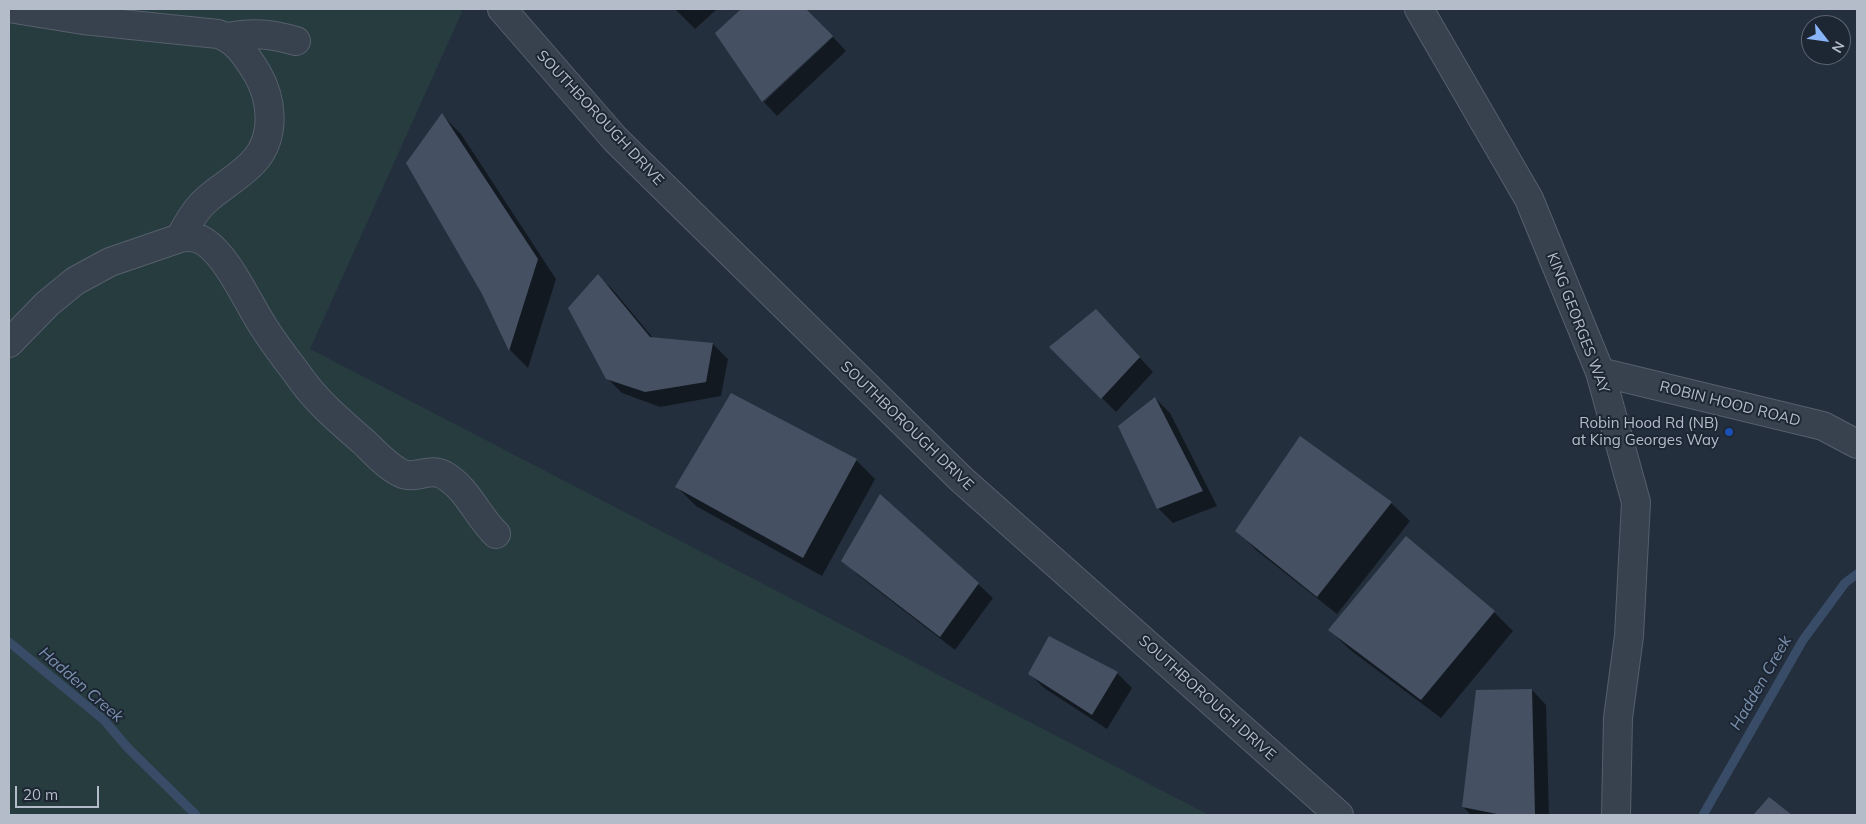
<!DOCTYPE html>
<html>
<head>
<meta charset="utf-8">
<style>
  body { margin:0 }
  #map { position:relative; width:1866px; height:824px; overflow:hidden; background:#242f3e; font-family:Mulish,sans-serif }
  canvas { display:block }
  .frame { position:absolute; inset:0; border:10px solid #b4bcc9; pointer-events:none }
  .north { position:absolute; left:1801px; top:15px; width:50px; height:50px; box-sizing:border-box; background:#1d2633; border:1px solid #59626f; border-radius:50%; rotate:120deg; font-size:14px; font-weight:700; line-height:20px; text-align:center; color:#b4bcc9 }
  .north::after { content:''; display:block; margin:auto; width:18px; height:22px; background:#8ab4f8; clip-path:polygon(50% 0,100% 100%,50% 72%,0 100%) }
  .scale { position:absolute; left:15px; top:786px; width:84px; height:22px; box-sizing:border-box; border:2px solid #b4bcc9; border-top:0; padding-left:6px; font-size:15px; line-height:18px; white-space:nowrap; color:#b4bcc9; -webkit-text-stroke:4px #1d2633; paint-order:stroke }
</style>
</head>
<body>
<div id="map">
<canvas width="1866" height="824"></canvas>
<div class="frame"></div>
<div class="north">N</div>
<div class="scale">20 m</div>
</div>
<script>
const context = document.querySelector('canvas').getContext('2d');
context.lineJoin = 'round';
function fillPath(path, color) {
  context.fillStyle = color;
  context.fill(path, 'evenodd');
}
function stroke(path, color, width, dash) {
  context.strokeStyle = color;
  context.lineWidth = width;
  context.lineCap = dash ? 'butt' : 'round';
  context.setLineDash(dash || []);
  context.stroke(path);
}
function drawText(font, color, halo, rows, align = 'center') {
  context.font = font + ' Mulish,sans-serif';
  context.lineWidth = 4;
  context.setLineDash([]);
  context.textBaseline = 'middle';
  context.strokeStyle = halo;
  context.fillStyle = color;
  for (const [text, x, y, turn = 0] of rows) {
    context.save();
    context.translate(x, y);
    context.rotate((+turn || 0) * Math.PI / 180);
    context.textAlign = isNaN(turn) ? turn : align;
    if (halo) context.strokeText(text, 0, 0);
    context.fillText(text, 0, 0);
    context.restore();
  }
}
const green = new Path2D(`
  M9,9h450l3,3 -152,337 899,466h-1200z`);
const shadow = new Path2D(`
  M675,9h42l-22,20z
  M743,9h62l26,27 -67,63v3l69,-65 13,14 -69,65 -14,-15 -46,-68z
  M442,115l19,19 95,145 -28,89 -18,-18 -27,-57z
  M598,276l15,14 40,48 60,6 15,15 -7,37 -61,11 -38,-14 -15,-15z
  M1111,326l42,46 -37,40 -65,-65z
  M1155,398l15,15 47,93 -44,17 -15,-15z
  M856,460l19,19 -53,97 -126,-70 -19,-19z
  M1391,503l19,18 -73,93 -81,-64 -19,-19z
  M843,560l135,24 15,14 -38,52 -97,-75z
  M1494,612l19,19 -72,87 -92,-69 -19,-19z
  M1029,673h88l15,15 -25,41 -63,-41z
  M1532,690l14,15 3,110h-78l-8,-8z`);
const stream = new Path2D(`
  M9,642l95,78 23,27 69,68
  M1703,815l100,-175 42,-57 12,-9`);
const building = new Path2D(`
  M741,9h65l27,27 -71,66 -47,-69z
  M442,113l96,146 -29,92 -27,-57 -76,-131z
  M598,274l52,63 63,6 -7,39 -61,10 -39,-13 -38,-71z
  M1096,309l44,48 -39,42 -52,-52z
  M731,393l126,66 -54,99 -128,-71z
  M1155,397l48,94 -46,18 -39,-83z
  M1300,436l92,66 -75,95 -82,-66z
  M880,494l99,89 -39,54 -99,-76z
  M1406,536l89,75 -74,89 -93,-70z
  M1049,636l69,36 -26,43 -64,-41z
  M1532,689l3,126h-33l-40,-8 14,-117z
  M1769,797l23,18h-39z`);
const minor = new Path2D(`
  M502,9l113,130 346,340 378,336
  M1419,9l110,190 71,173 36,130 -7,134 -11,82 -2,97
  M228,37c26,-5 43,-3 68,4
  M180,238c8,-2 18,-1 25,4 23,15 43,61 58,84 11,18 25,35 38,53 17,24 41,44 64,64 11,11 24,25 38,31 14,5 27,-7 41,1 24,14 33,41 52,59
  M9,343l38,-39 28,-23 35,-19 70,-24c6,-12 13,-25 23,-35 16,-16 38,-26 53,-44 20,-25 16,-60 1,-86 -10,-16 -21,-34 -39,-39l-135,-14 -68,-11
  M1600,372l223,54 34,18`);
const markers = [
  [1729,432,5,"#1a4fb4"]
];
const streetNames = [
  ["SOUTHBOROUGH DRIVE",600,118,47],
  ["KING GEORGES WAY",1578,323,69],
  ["ROBIN HOOD ROAD",1730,404,14],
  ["SOUTHBOROUGH DRIVE",907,426,44],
  ["SOUTHBOROUGH DRIVE",1207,698,42]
];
const poiNames = [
  ["Robin Hood Rd (NB)",1719,423],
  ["at King Georges Way",1719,440]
];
const waterNames = [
  ["Hadden Creek",1761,683,-60],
  ["Hadden Creek",81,685,41]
];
fillPath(green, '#263c3f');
fillPath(shadow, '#0007');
stroke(stream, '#394c67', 9);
fillPath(building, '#455162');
stroke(minor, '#565f6c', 30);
stroke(minor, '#38414e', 28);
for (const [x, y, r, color] of markers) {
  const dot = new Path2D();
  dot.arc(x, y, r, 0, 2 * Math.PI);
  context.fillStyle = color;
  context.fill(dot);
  stroke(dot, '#1d2633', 2);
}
drawText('15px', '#b4bcc9', '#1d2633', streetNames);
drawText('15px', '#b4bcc9', '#1d2633', poiNames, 'right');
drawText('italic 16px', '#7c92b1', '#1d2633', waterNames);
</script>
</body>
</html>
